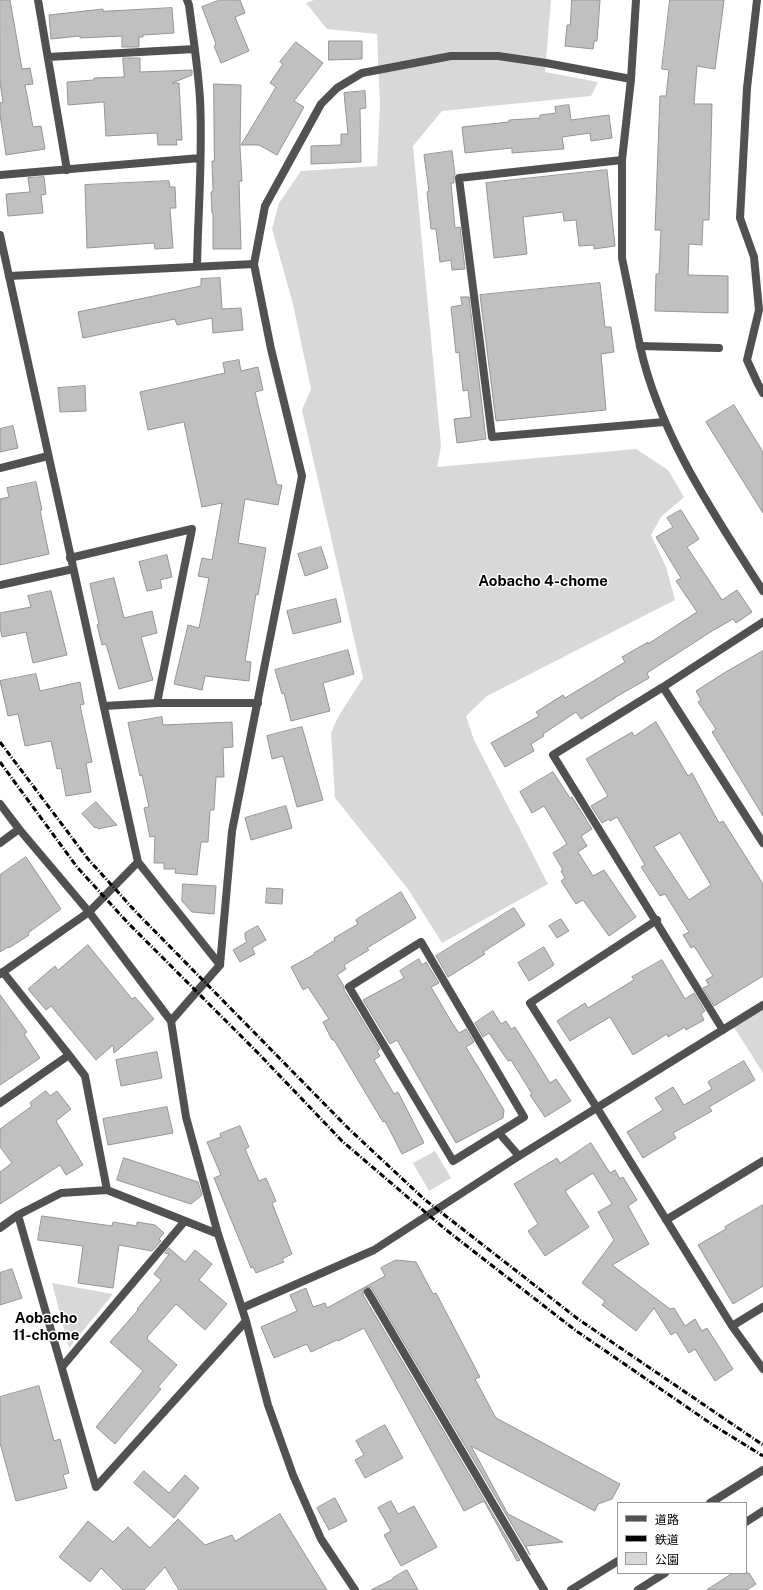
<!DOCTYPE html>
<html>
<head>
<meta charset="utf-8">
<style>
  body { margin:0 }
  #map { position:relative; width:763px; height:1590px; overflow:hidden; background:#fff; font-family:"Public Sans","Noto Sans JP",sans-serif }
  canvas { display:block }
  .legend { position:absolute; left:617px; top:1502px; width:130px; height:72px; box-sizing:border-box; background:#fff; border:1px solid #999; margin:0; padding:5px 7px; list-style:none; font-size:12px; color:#000 }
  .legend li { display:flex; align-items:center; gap:8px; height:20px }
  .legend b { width:20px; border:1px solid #999 }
</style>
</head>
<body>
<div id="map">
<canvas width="763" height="1590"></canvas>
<ul class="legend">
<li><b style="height:5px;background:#515151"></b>道路</li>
<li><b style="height:5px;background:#000"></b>鉄道</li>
<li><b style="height:11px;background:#d8d8d8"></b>公園</li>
</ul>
</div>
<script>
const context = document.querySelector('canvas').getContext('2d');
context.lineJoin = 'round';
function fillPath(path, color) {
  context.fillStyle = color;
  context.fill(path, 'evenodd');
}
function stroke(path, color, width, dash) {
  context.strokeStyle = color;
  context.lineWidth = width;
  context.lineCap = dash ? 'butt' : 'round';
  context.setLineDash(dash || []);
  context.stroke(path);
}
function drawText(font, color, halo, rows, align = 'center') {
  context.font = font + ' "Public Sans",sans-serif';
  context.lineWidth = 3;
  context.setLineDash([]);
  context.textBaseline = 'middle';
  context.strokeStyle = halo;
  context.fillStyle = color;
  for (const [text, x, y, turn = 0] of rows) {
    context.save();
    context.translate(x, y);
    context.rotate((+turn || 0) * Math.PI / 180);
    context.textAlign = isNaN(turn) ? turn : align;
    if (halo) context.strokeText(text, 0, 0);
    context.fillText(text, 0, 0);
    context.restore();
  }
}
const green = new Path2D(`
  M314,0h237l-6,72 53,10 -7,14 -149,15 -29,35 28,300 -4,21 199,-18 32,21 16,27 -23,20 -10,18 15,32 9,33 -188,96 -21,20 8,24 74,144 -106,59 -34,-54 -73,-91 -4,-65 7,-16 25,-39 -61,-268 9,-21 -18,-85 -21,-75 7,-26 22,-32 76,-5 3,-60 -3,-72 -50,-5 -21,-26z
  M763,1005v68l-31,-49z
  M435,1151l16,27 -22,13 -16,-28z
  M52,1283l61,11 -44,54z`);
const building = new Path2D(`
  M0,0h10l12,69 8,-1 3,16 -8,1 8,42 8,-1 4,23 -39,6 -6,-40v-12l3,-1 -3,-20z
  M220,0h20l5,13 -10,4 14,34 -28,12 -7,-17 2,-2 -14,-37z
  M572,0h28l-3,41h-3l-1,8 -28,-3 2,-21h3z
  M670,0h54l-9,69 -18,-3 -3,38h18l-3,116h-6l-1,25 -13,-1 -1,31 40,1v37l-73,-2 1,-37h3l2,-44h-6l5,-134h6l3,-26 -7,-1z
  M172,8l2,25 -31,2v2h-4v10h-17v-11l-42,2v-2l-29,3 -2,-24 54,-6v2z
  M329,41h33v18l-33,1z
  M296,42l27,21 -29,38 10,6 -27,48 -18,-10h-18l35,-58 -6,-4 13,-19 -3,-2z
  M123,58h17v14l52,-2v5l-20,8h7l3,57h-6l1,5h-19l-1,-12 -51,3 -2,-34 -36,3 -1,-23 27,-2v-2l30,-1z
  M214,84l27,1 -1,62 2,34h-3l2,68h-28v-36h-1l-1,-21 2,-1 -1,-30h2z
  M365,91l1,17 -6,1 1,53 -50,2v-18l30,-1v-11h7l-4,-41z
  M569,105l2,15 38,-5 3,23 -21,3 -1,-8 -28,4 2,12 -52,4v-5l-47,5 -3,-26 47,-5v-2l31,-2v-3l16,-2 -1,-6z
  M452,151l3,23 -1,2v7h-3l4,45 5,-1 5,42 -13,1 -1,-10 -11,2 -4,-33h-5l-4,-37 2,-1 -5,-36z
  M607,170l8,76 -21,3v-4l-15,1 -3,-26 -12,1 -1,-9 -40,5 4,37 -33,4 -8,-75z
  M44,177l2,17 -5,1 2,18 -35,3 -2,-22 24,-2 -2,-14z
  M169,181l1,6h5l1,21h-6l3,40 -18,1 -1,-6 -67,5 -2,-63z
  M220,278l2,31 19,-1 2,22 -30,3 -1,-15 -35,7 -2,-6 -92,19 -5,-26 123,-26v-7z
  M600,283l5,44h6l3,25 -13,2 5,56 -110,11 -16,-126z
  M461,297h8l17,142 -29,4 -3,-24 17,-2 -3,-27 -5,1 -4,-39 -3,1 -5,-46 11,-2z
  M239,360l2,11 17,-4 5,23 -8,2 22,93h5l-4,20 -33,-6 -7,44 28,5 -8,47 -2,-1 -11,67 6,1 -2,19 -44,-5 -3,14 -28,-6 14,-59 11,3 10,-50 -11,-2 4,-18 10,2 10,-57 -20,4 -18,-85 -36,8 -8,-38 85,-19 -2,-10z
  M85,386l1,25 -26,1 -2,-24z
  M734,405l29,47v61l-57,-91z
  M13,426l5,22 -18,4v-23z
  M36,482l6,28h-2l9,44 -49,11v-66l9,-2 -2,-9z
  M681,510l18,29 -12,8 35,53 15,-10 15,22 -16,11 -3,-4 -21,12 -65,42 2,5 -35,20h1l-34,21 -5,-7 -33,22 1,2 -13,8 3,7 -29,16 -14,-24 48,-27 -3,-4 27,-17 2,3 60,-36 -3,-5 26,-15v2l49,-32 -21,-31 5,-3 -25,-41 17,-10 -6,-9z
  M321,547l7,21 -23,8 -7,-22z
  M167,555l5,22 -12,3 2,8 -15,3 -8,-29z
  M114,578l10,40 28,-7 5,22 -16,4 12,43 -34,9 -13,-45 -4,1 -5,-20 2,-1 -9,-40z
  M51,591l16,64 -34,8 -7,-31 -24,5 -2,-10v-14l31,-6 -3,-11z
  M336,599l5,23 -48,12 -6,-23z
  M348,650l6,24 -31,9 7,28 -39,10 -7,-28 -2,1 -7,-24z
  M763,651v165l-51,-84 4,-3 -18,-27 3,-2 -5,-9 28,-18z
  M36,674l4,17 40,-9 4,22 -4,1 12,57 -6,1 5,29 -25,4 -5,-28 -4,1 -6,-28 -26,5 -7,-32 -10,2 -8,-35z
  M162,717l1,8 69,-3 1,25 -10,1 1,29h-8l-2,33h-4l-2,32h-7l-4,33 -22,-2 1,-4h-12v-6h-10l1,-27 -5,1 -6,-29 5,-1 -7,-32 -2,1 -12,-53z
  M656,722l32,54 4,-3 27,50 4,-2 40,63v92l-49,30 -11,-18 6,-3 -3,-5 7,-4 -19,-30 -3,2 -8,-13 6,-3 -24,-38 -5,2 -19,-29 4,-2 -28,-48 -7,4 -1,-2 -7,4 -11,-17 17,-10 -22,-37 46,-27 2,4zM680,833l31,52 -22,15 -35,-53z
  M302,727l21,73 -26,7 -14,-51 -11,3 -5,-23z
  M553,772l17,26 2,-1 20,32 -11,7 6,10 -9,6 15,24 11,-6 32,47 -27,19 -26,-36 -7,4 -15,-23 4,-3 -4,-7 2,-1 -10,-17 14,-9 -23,-38 -12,7 -12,-21z
  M96,802l21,23 -19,4 -2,-2 -1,1 -13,-14z
  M286,806l6,22 -41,12 -6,-22z
  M26,857l35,52 -33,24 1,2 -20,13 -1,-1 -8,5v-77z
  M183,884l33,2 -2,28 -22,-2 -10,-11z
  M267,888l16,1 -1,15 -16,-1z
  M401,892l15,26 -49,30 2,2 -25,15 2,4 -9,6 7,11v4l36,59 -3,2 3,5 -6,4 20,34 4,-2 26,51 -22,11 -17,-33 -2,1 -49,-82h-2l-9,-18 6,-3 -21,-32 -5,3 -12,-23 24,-13 -1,-1 21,-13 -1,-2 24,-14 -2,-4z
  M514,908l11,17 -42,27 2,2 -37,23 -12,-21z
  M561,919l8,12 -12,7 -8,-12z
  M258,926l8,14 -14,8 3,6 -15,8 -7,-12 14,-8 -2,-4v-5z
  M88,945l44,54 3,-2 19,22 -40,34 -1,-8 -17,15 -45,-54 -5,4 -18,-21 27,-23 3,4z
  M544,947l10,18 -25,16 -11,-18z
  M419,959l3,6 4,-3 13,21 -8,4 21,36 7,10 7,-4 8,13 -8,5 38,63 -1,8 -47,25 -59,-103 -7,4 -27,-44 41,-22 -4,-7z
  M662,960l23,39 9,-6 11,18 -4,3 3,6 -18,10 -1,-3 -17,10 -1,-3 -34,21 -23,-38 -40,24 -13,-20 28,-18 3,5 46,-28 -2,-3z
  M0,995l27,37 -3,2 16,24 -40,27z
  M493,1011l8,13 5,-3 5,8 4,-2 35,56 6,-4 15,22 -26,16 -15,-22 2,-1 -21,-34 -3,1 -19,-28 -6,4 -8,-14z
  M157,1052l5,26 -41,8 -5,-26z
  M744,1061l11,19 -46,27 3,4 -39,22 3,5 -33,20 -16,-26 36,-22 -8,-12 18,-11 11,18 28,-16 -4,-7z
  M46,1091l4,5 7,-5 14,18 -15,12 27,44 -17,10 -6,-10 -60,39v-32l12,-9 -12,-16v-18l32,-23 -2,-3z
  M167,1107l6,26 -65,12 -5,-26z
  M240,1126l9,21 -4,2 14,32 7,-3 10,23 -4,2 20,51 -10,5 2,3 -28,11 -3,-6 -2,1 -37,-90 7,-3 -14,-33 14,-5 -1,-3z
  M591,1143l19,30 5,-3 5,9 3,-2 14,23 -9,6 21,38 -37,21 58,44 4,-1 11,18 10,-7 7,12 5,-3 26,41 -18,12 -20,-32 -6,4 -13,-21 -5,3 -17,-27 -18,23 -34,-26 3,-4 -23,-18 32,-43 -16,-28 14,-8 -19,-31 -28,18 24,36 -44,29 -17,-25 10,-7 -24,-40 43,-26 3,5z
  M124,1158l74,24 4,13 -11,9 -74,-24z
  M763,1205v81l-30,18 -35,-59 28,-16 -1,-2z
  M42,1216l70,10 1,-4 24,4v-4l18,3 9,8 -5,6 2,2 -9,10 -33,-6 -6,43 -35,-5 5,-37 -45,-6z
  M169,1248l16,14 10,-12 17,14 -13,16 28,24 -22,26 -29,-26 -28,32 -1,3 30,26 -19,22 3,2 -46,55 -19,-17 47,-56 -33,-29 28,-32 -1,-1 24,-29 -7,-6 15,-20 -4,-1z
  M396,1260l20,2 17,32 3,-1 44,84 -5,2 21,39 124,66 -8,15 -14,5 -3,7 -124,-65 37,68 55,28 -37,4 4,9 -159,-268 -6,1 -2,4v3l157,265 -3,1 -33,-60 -20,10 -100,-183 -26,13 -1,-1 -26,12 -4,-8 -33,14 -13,-31 36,-16 -7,-16 16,-7 7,19 12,-4 2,5 58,-32 -4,-8z
  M12,1269l10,29 -22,7v-32z
  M39,1386l15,55 6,-2 9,34 -6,2 4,13 -51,13 -16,-58v-46z
  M385,1425l18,33 -38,20 -10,-18 9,-5 -8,-14z
  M144,1471l25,22 16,-18 14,13 -25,30 -40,-35z
  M335,1498l12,23 -18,9 -12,-22z
  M391,1501l7,13 16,-8 23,41 -36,19 -17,-31 7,-4 -13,-23z
  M280,1514l47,76h-148l-14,-23 -21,23h-21l-22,-22 -11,14 -31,-25 29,-36 25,21 15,-15 22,21 28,-29 27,26 27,-10 3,6z
  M407,1570l11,20h-47l22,-11v-1z
  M733,1573h16l7,11 -9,6h-40z`);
const service = new Path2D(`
  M757,0l-10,88 -7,130 14,39 5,53 -12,50 11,24 5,9
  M640,346l79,2
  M368,1292l176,298`);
const minor = new Path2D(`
  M38,0l29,170
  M187,0l2,5c4,31 9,63 11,94 3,56 -2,112 -3,167
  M636,0l-5,79 -9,81v98l18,88c20,90 74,168 123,245
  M48,57l147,-8
  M622,160l-163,18 33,259 172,-15
  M0,175l200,-17
  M9,276l245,-12
  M0,468l48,-12
  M70,558l122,-29 -35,174
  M0,585l73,-16
  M663,687l100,156
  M104,706l53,-3h101
  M0,804l19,25 70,83 82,109 15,96 32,117 28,87 22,84 25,70 28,64 34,51
  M0,843l19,-14
  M657,920l-127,83 67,105 135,218 31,43
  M421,942l103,175 -71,44 -104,-174z
  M3,972l66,83 16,21 22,114
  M171,1021l49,-56
  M723,1030l-170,-275 110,-68 100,-65
  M0,1103l69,-48
  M499,1133l20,23
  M18,1215l78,272 150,-166
  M666,1220l97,-59
  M0,1228l18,-13 43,-22 46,-3 111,44
  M242,1308l132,-58 145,-94 244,-151
  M732,1326l31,-19
  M62,1367l122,-145`);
const tertiary = new Path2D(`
  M0,235l138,627 82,103 12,-134 70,-355 -31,-127 -17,-85 11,-58 56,-102 16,-16 25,-15 89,-17h47l48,7 85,16
  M0,974l89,-62 49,-50
  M710,1503l53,-33
  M746,1522l17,-11
  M571,1590l47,-29
  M638,1590l27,-17`);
const rail = new Path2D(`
  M0,742l88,117 48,53 213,217 75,70 154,120 185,126
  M0,762l77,105 51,56 131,131 83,87 103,88 130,101 138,95 50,31`);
const neighbourhoodNames = [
  ["Aobacho 4-chome",543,581],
  ["Aobacho",46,1318],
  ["11-chome",46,1335]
];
fillPath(green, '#d8d8d8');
fillPath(building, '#c0c0c0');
stroke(building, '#959595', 1);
stroke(service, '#515151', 8);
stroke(minor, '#515151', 8);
stroke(tertiary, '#515151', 8);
stroke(rail, '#000', 3, [6, 2, 1, 2]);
drawText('bold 15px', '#000', '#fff', neighbourhoodNames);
</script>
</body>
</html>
